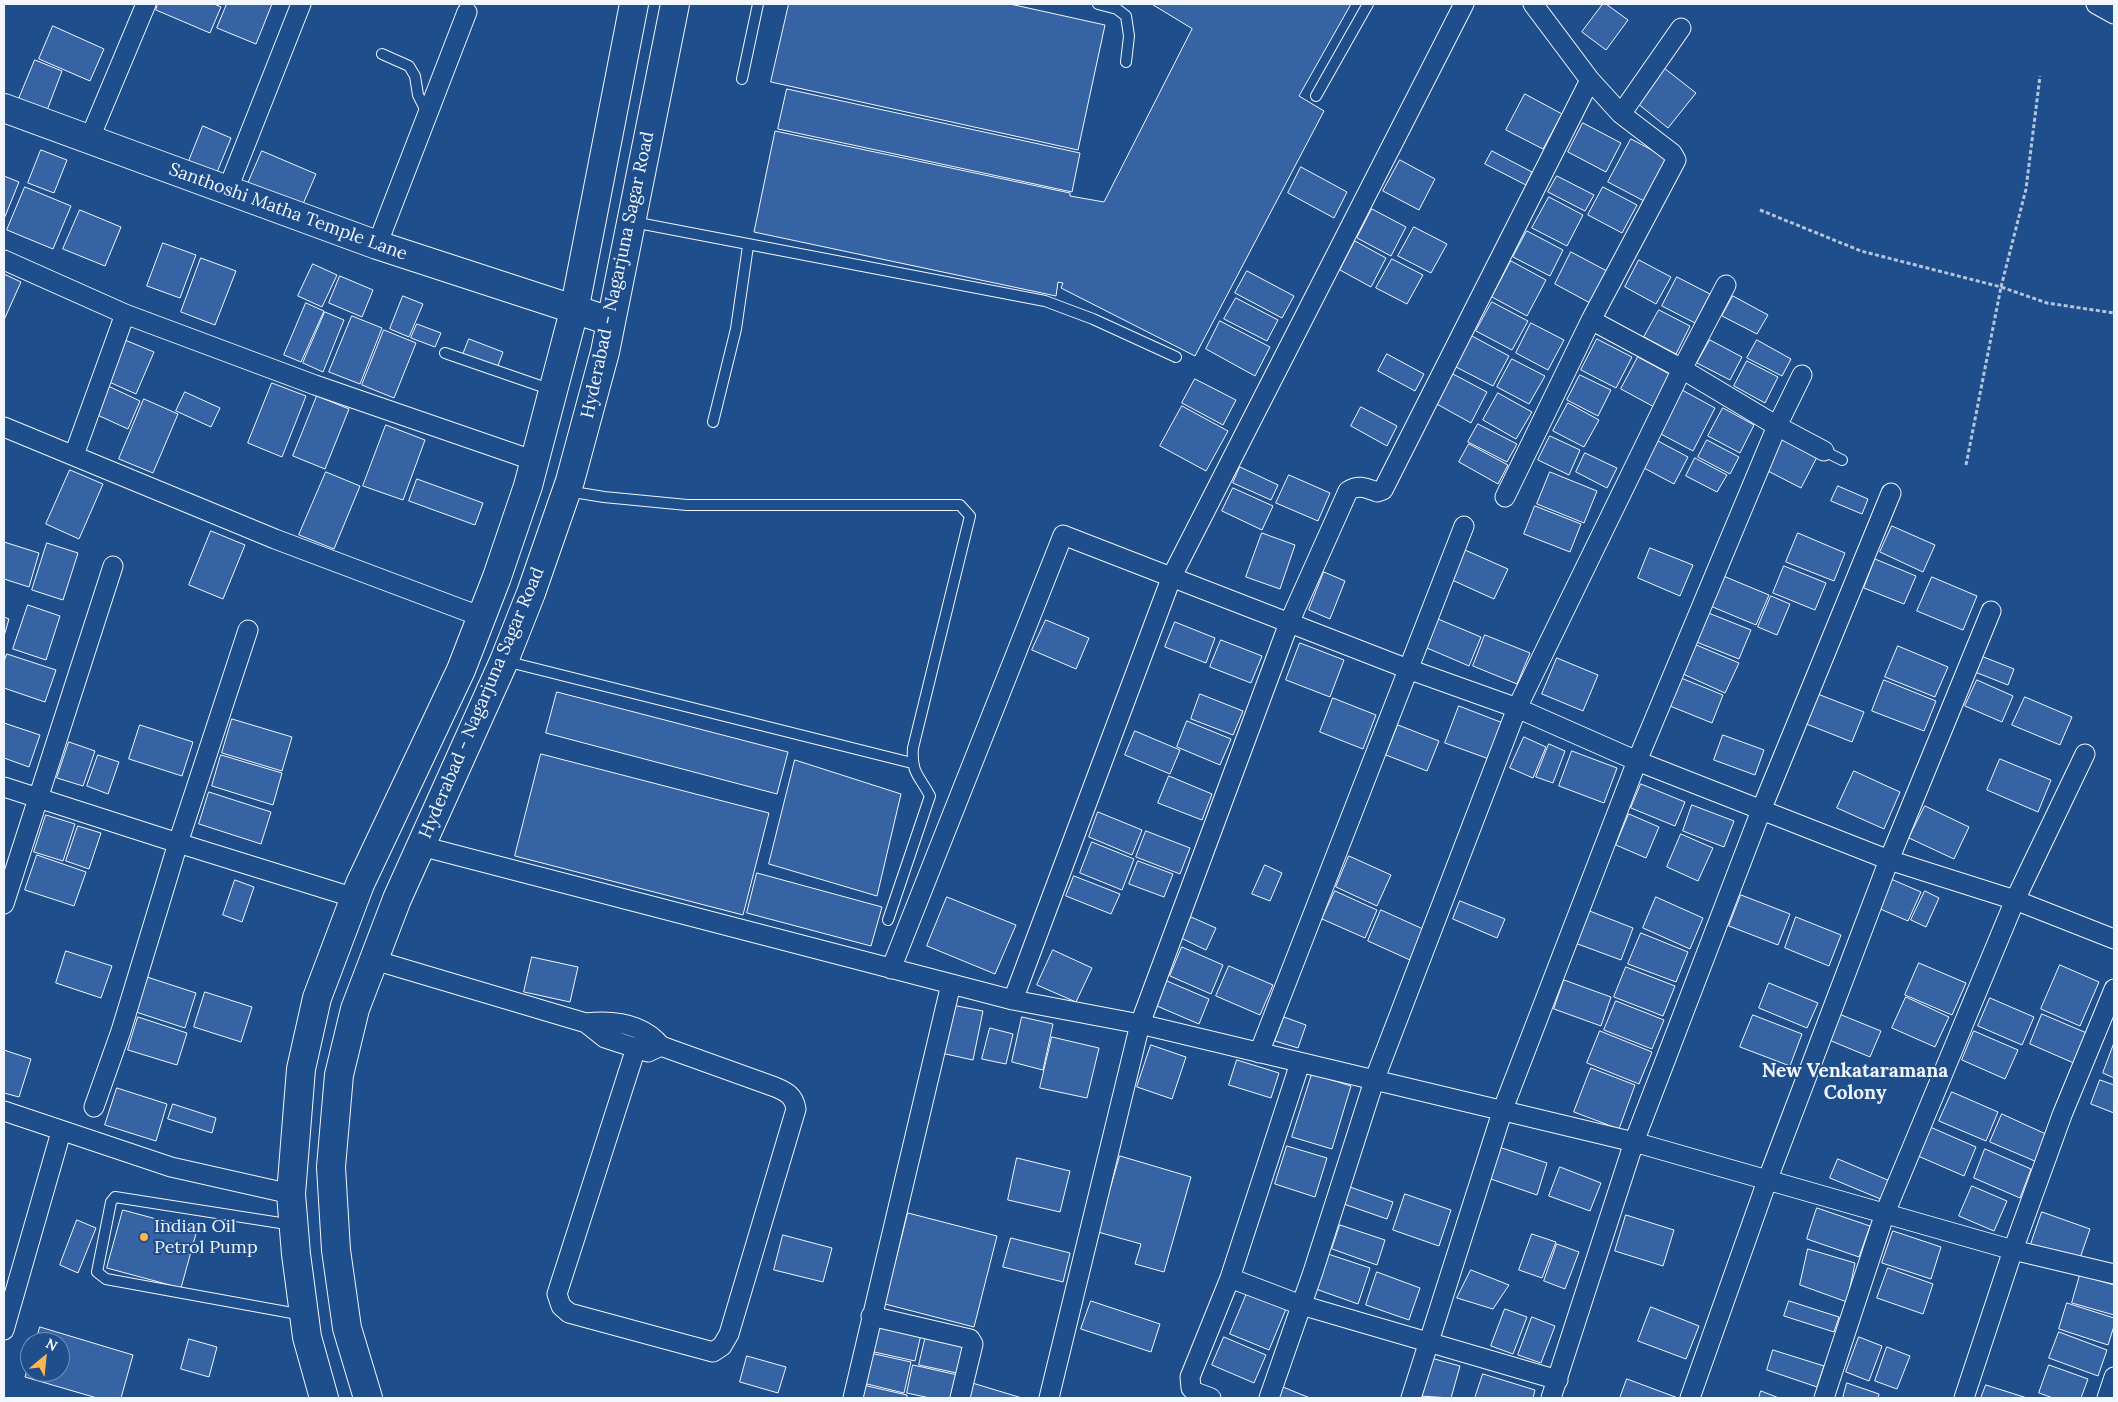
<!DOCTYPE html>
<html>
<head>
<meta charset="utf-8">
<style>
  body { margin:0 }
  #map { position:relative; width:2118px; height:1402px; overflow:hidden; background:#1f4e8c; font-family:Lora,serif }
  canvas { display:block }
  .frame { position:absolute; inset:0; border:5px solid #f2f6ff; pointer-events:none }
  .north { position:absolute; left:20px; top:1332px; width:50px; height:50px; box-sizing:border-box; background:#1f4e8c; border:1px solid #7391ba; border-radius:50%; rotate:28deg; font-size:14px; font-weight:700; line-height:20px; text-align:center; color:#f2f6ff }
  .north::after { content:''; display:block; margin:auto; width:18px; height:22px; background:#ffb74d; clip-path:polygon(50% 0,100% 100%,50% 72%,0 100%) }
</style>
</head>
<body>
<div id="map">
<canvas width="2118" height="1402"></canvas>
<div class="frame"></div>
<div class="north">N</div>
</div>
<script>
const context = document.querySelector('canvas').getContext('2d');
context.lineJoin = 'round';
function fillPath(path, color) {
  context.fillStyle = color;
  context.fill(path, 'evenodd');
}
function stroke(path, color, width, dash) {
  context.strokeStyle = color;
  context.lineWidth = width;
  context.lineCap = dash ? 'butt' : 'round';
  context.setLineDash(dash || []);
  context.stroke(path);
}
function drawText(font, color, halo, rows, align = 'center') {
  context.font = font + ' Lora,serif';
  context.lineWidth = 4;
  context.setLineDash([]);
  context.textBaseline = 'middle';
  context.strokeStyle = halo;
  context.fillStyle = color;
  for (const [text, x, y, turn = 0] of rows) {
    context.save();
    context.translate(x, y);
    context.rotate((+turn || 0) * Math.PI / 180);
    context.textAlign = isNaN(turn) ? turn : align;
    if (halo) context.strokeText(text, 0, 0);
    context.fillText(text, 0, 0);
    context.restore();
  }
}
const building = new Path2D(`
  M158,4h56l7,3 -11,26 -54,-23z
  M227,4h45l-16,40 -39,-16z
  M789,4h221l95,21 -27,125 -307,-68z
  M1152,4h199l-52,92 25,15 -129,245 -134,-68 2,-5 -5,-1 -2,14 -302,-64 21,-101 295,62v3l34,6 88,-173z
  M1603,4h3l22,16 -22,30 -24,-18z
  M53,26l51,23 -14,32 -51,-22z
  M35,60l27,11 -16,42 -28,-12z
  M1664,68l32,25 -28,35 -31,-25z
  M787,89l293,64 -8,39 -294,-63z
  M1525,94l37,20 -19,35 -37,-19z
  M1583,123l38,20 -15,29 -38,-20z
  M203,126l28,12 -18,44 -28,-11z
  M1631,139l36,19 -23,43 -36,-19z
  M41,150l26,10 -13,33 -26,-10z
  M262,151l54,23 -16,37 -54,-23z
  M1492,151l40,21 -6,13 -41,-21z
  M1400,160l35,19 -16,31 -36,-19z
  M1301,167l46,25 -13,26 -46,-25z
  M4,176l15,6 -15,37z
  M1557,176l37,19 -9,16 -37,-19z
  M25,187l46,19 -18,43 -46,-19z
  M1603,187l34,18 -15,28 -34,-18z
  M1549,197l34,18 -16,31 -35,-18z
  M1372,209l34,18 -15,29 -34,-18z
  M80,210l41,17 -16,39 -42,-17z
  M1414,227l33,17 -16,29 -33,-17z
  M1527,231l36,19 -13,26 -37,-19z
  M1355,241l31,17 -15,29 -31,-17z
  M163,243l33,12 -16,43 -33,-12z
  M1571,252l36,19 -17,32 -35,-19z
  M201,258l35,13 -21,54 -34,-13z
  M1392,259l31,16 -16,29 -31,-16z
  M1639,260l32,17 -15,27 -31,-17z
  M1511,261l35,19 -19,36 -35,-19z
  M313,264l24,11 -15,32 -24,-11z
  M1247,271l47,25 -12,22 -47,-25z
  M4,274l17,8 -17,38z
  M340,276l33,14 -11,27 -33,-14z
  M1677,277l33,17 -15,29 -33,-17z
  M403,296l20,8 -14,33 -19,-8z
  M1733,296l35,19 -11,19 -35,-18z
  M1236,298l42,22 -11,21 -43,-22z
  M1492,302l36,19 -16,29 -36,-19z
  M306,303l18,8 -23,51 -17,-7z
  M1659,310l31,16 -14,28 -32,-17z
  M325,312l19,8 -21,52 -20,-9z
  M352,316l30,12 -22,56 -31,-12z
  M1220,321l50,26 -15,29 -49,-27z
  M1531,323l33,17 -16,30 -32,-17z
  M417,324l24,9 -6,14 -24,-9z
  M384,330l32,13 -22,55 -32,-13z
  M1472,336l37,20 -16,30 -37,-19z
  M469,339l34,13 -7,19 -34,-14z
  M1597,339l35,18 -16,31 -35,-18z
  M125,340l29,12 -18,42 -29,-13z
  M1710,340l32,17 -12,23 -33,-17z
  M1757,340l34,19 -9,17 -35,-18z
  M1387,354l37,20 -9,17 -37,-20z
  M1638,357l35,19 -17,32 -35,-19z
  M1512,359l33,17 -16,28 -32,-17z
  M1747,361l31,16 -13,26 -31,-17z
  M1451,373l36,19 -16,31 -36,-20z
  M1580,375l31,15 -13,26 -31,-16z
  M1195,379l41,21 -13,25 -41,-22z
  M272,383l34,13 -24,61 -34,-14z
  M106,385l34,16 -12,28 -35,-16z
  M1682,390l33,18 -22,43 -34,-18z
  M185,392l35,16 -9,19 -35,-16z
  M1498,393l34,19 -16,27 -33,-19z
  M317,396l32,13 -24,60 -32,-13z
  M144,399l34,15 -25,59 -34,-14z
  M1568,403l31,17 -15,27 -31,-16z
  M1182,406l46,25 -22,40 -46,-25z
  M1361,407l36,19 -10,20 -36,-20z
  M1723,408l31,17 -14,28 -32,-17z
  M1478,424l39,20 -10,18 -39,-20z
  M386,425l39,15 -22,60 -40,-14z
  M1550,436l30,14 -11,25 -31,-15z
  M1782,438l35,19 -16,31 -35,-18z
  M1707,440l32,17 -9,17 -32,-17z
  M1658,441l30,16 -14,27 -30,-16z
  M1469,444l39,21 -10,19 -39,-22z
  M1585,453l32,15 -10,20 -31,-16z
  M1695,458l32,17 -10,17 -31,-16z
  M1240,467l38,18 -7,15 -38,-17z
  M70,470l33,14 -24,55 -33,-15z
  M326,472l34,14 -26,63 -35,-14z
  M1550,472l47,19 -13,32 -47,-19z
  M1289,475l41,18 -12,28 -42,-18z
  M417,479l66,24 -8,22 -66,-24z
  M1838,486l30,13 -6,15 -31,-13z
  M1233,488l40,18 -11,24 -40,-19z
  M1535,506l46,18 -11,28 -46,-18z
  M1892,526l43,19 -12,27 -43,-20z
  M211,531l34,14 -22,54 -34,-14z
  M1262,533l33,12 -15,44 -34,-12z
  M1798,533l47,20 -11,28 -48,-19z
  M4,542l35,11 -10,34 -25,-8z
  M47,543l31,10 -15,47 -31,-10z
  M1650,548l43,17 -13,31 -42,-18z
  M1465,550l43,19 -14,30 -42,-19z
  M1875,559l41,17 -12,28 -40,-16z
  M1784,566l42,17 -11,27 -42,-17z
  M1324,572l21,9 -15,38 -21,-9z
  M1721,575l48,20 -13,30 -48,-20z
  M1932,577l45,19 -14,34 -46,-19z
  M1771,596l19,8 -13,31 -19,-8z
  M28,605l32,11 -14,44 -33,-11z
  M1706,612l45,18 -12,29 -45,-18z
  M4,617l5,2 -5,17z
  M1438,619l43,18 -12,29 -42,-18z
  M1046,620l43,18 -13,31 -44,-19z
  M1175,622l40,16 -9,25 -41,-16z
  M1485,635l45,18 -13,31 -44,-18z
  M1221,640l41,16 -11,27 -41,-16z
  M1300,643l44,17 -14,37 -44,-17z
  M1694,644l45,19 -14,30 -44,-20z
  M1898,646l50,21 -13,30 -50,-20z
  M7,654l49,16 -11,32 -41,-14v-26z
  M1981,656l33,13 -6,16 -33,-13z
  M1557,658l41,17 -15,36 -41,-17z
  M1681,678l42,17 -11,28 -42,-17z
  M1884,680l52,21 -12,30 -52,-20z
  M1977,680l36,16 -11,26 -37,-16z
  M557,692l231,60 -11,42 -231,-61z
  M1815,693l49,19 -12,30 -48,-19z
  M1200,694l43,17 -10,24 -42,-16z
  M2025,697l47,20 -12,28 -48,-20z
  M1333,698l43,17 -13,34 -43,-17z
  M1459,706l44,17 -14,36 -44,-16z
  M232,719l60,18 -10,34 -60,-18z
  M1187,721l44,18 -11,26 -43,-18z
  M4,723l36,12 -11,32 -25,-9z
  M140,725l53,17 -11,34 -53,-17z
  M1398,725l41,16 -12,30 -41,-16z
  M1135,731l45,19 -10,24 -45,-19z
  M1723,735l41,15 -9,25 -41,-15z
  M1524,737l22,10 -13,31 -23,-10z
  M69,742l26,9 -12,35 -26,-8z
  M1549,744l16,7 -12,32 -17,-6z
  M1572,751l45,17 -13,35 -45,-17z
  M541,754l228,59 -26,102 -228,-59z
  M98,755l21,7 -11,32 -21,-8z
  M221,755l61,18 -9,32 -61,-19z
  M2000,759l51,21 -13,32 -51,-22z
  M795,760l106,34 -24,102 -108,-32z
  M1854,771l46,21 -16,37 -47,-21z
  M1169,776l43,18 -10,26 -44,-17z
  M1641,784l44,18 -10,24 -44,-18z
  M209,792l62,20 -10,32 -62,-20z
  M1692,805l42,16 -10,26 -41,-16z
  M1925,806l44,21 -15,32 -45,-21z
  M1098,812l44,18 -10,25 -43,-18z
  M1629,814l30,13 -13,31 -30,-13z
  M46,815l29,9 -12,37 -29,-9z
  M78,826l23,7 -12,36 -23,-8z
  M1146,831l44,17 -10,26 -44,-17z
  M1681,834l32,14 -15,33 -31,-14z
  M1092,842l42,17 -12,31 -42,-17z
  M37,855l49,17 -12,34 -49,-16z
  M1349,856l42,19 -14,31 -41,-19z
  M1138,861l35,13 -9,23 -35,-13z
  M1265,865l17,8 -12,28 -18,-7z
  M757,873l125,34 -11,39 -124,-33z
  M1074,876l46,18 -9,20 -45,-18z
  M1891,879l30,13 -13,29 -30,-13z
  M235,880l19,7 -12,35 -19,-7z
  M1335,891l42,19 -12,28 -43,-19z
  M1925,891l14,7 -13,29 -15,-7z
  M1741,895l49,19 -12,31 -49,-19z
  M947,897l69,28 -21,49 -68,-28z
  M1656,897l47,21 -13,31 -47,-21z
  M1460,901l45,18 -8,19 -44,-19z
  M1381,910l42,19 -13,31 -42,-19z
  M1587,910l46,18 -12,32 -46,-17z
  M1191,917l25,11 -10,22 -25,-12z
  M1796,917l45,18 -12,31 -44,-18z
  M1641,933l47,19 -12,30 -48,-18z
  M1182,947l41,18 -12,29 -41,-18z
  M1053,950l39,18 -16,34 -39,-17z
  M66,951l46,15 -11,32 -45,-15z
  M532,957l46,10 -8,35 -46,-10z
  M1919,963l47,20 -14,32 -47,-20z
  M2060,965l39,17 -19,44 -39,-17z
  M1229,966l44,19 -13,30 -44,-19z
  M1626,967l49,19 -12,30 -49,-19z
  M147,977l49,16 -11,35 -49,-16z
  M1564,980l47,17 -10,29 -47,-17z
  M1167,981l42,18 -10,25 -42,-18z
  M1769,983l49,20 -11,25 -48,-20z
  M205,992l47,15 -11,35 -47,-15z
  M1906,997l43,20 -14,30 -43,-19z
  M1990,998l44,19 -12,28 -44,-19z
  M1616,1001l48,19 -12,29 -48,-19z
  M952,1005l31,6 -10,49 -32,-7z
  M1839,1014l42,17 -11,26 -41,-17z
  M2042,1014l47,20 -13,30 -46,-20z
  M1753,1015l49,19 -12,32 -50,-19z
  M138,1017l49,16 -10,32 -49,-15z
  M1022,1017l31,7 -10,46 -31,-8z
  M1284,1017l22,8 -8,23 -23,-7z
  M990,1028l23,6 -7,30 -24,-5z
  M1600,1031l52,21 -13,32 -52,-21z
  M1974,1031l44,19 -13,29 -43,-19z
  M1052,1037l47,11 -12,50 -47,-10z
  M2114,1043v35l-11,-5z
  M1151,1045l35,12 -14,42 -35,-12z
  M4,1050l27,9 -12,38 -15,-4z
  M1237,1060l42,13 -8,25 -42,-13z
  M1591,1068l44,17 -16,44 -45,-17z
  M1312,1074l39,12 -19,63 -40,-12z
  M2100,1080l14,5v28l-23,-9z
  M117,1088l50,16 -11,37 -51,-16z
  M1952,1092l46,20 -12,29 -47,-20z
  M173,1104l43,14 -4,15 -44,-14z
  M2002,1114l46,21 -11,27 -47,-20z
  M1930,1127l46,20 -12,29 -46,-20z
  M1287,1146l40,12 -12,39 -40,-13z
  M1499,1147l48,16 -10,32 -49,-17z
  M1985,1149l46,20 -11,29 -46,-20z
  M1120,1156l71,21 -27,95 -29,-8 6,-20 -43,-12z
  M1017,1158l53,13 -10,41 -52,-12z
  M1838,1159l52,22 -7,19 -53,-22z
  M1560,1167l41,16 -11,28 -41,-15z
  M1347,1186l46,16 -6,17 -46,-16z
  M1972,1186l35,15 -13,30 -35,-15z
  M1405,1194l46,16 -12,36 -46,-16z
  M1817,1208l53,18 -11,31 -52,-18z
  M123,1210l74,20 -16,58 -74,-20z
  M2042,1212l48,17 -11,32 -48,-17z
  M908,1213l89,23 -23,91 -89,-23z
  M1626,1215l48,15 -11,36 -48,-15z
  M77,1220l19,8 -18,45 -18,-8z
  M1340,1225l45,15 -8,25 -45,-16z
  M1893,1231l48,16 -10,32 -49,-16z
  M1532,1234l24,8 -14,36 -23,-8z
  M783,1235l49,13 -9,34 -49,-12z
  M1011,1238l59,15 -7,29 -60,-15z
  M1557,1244l22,8 -14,37 -21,-8z
  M1808,1249l47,14 -8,39 -47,-17z
  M1325,1253l45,15 -12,36 -45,-16z
  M1888,1268l45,16 -10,30 -46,-16z
  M1471,1270l38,15 -16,24 -36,-11z
  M1377,1272l43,16 -11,32 -43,-15z
  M2080,1275l34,10v30l-42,-12z
  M1247,1293l39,16 -17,41 -39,-16z
  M1091,1301l69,23 -9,28 -70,-23z
  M1789,1301l50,16 -5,15 -50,-16z
  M2067,1303l47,15v8l-6,19 -49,-16z
  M1651,1307l48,19 -13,33 -48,-18z
  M1505,1309l22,8 -14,37 -22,-8z
  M1532,1317l23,9 -14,37 -23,-8z
  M881,1321l41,9 -7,31 -41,-9z
  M40,1327l93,28 -12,43h-24l-72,-21 5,-16v11h30v-30h-24z
  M927,1331l38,8 -8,34 -38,-8z
  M2059,1332l48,18 -9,26 -49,-18z
  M1224,1337l42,18 -12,28 -42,-18z
  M1859,1337l23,9 -13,35 -23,-9z
  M189,1339l28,8 -8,30 -28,-8z
  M1887,1347l23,9 -13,33 -22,-8z
  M1773,1350l51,16 -7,21 -50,-17z
  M870,1353l41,9 -7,31 -41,-10z
  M747,1356l39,11 -8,26 -38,-11z
  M1431,1358l29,8 -9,32 -31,-2z
  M913,1365l45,10 -5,23h-23l-23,-5z
  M2049,1365l39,14 -7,19h-28l-14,-5z
  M1483,1374l52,16 -2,8h-58z
  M1627,1379l51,19h-58z
  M969,1382l53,16h-58z
  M1847,1383l32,11 -1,4h-35z
  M863,1385l44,10v3h-47z
  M1986,1385l41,13h-46z
  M1283,1387l27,11h-31z
  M1761,1391l18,7h-20z`);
const path = new Path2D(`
  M1760,210l101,41 140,36 25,-98 14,-113
  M1966,465l35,-178 46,16 67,10`);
const lane = new Path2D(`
  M1098,4l19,5 9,7 3,20 -3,26
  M382,54l27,12 6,10 3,19 9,18
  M742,79l16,-75
  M1316,96l52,-92
  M633,222l412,79 48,18 83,38
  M445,353l107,37
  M713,422l23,-93 12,-83
  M1824,451l18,9
  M567,491l37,6 83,8h273l10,11 -57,232c-2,26 7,28 17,48l-42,124
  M505,661l407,102
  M293,1225l-178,-28 -4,5 -14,70 9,7 197,36`);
const street = new Path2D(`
  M2096,4l18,10
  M1621,114l60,-86
  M89,140l57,-136
  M227,191l74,-187
  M377,245l90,-233
  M4,260l121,54 190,71 220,76
  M1591,320l91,49 95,57 25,-51
  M4,427l271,112 207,78
  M74,455l51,-141
  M1505,497l86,-177 85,-160 -4,-7 -51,-39 -31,-34 -57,-76
  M248,630l-70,213 177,55
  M4,787l174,56 -57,188 -27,76
  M421,846l592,154 127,24 494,118 379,108 101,24
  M4,904l109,-338
  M374,960l212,63
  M891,969l172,-434 345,134 109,39 120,53 252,99 126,40 99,39
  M1013,1000l159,-424 292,-572
  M636,1048l-79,246 4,12 8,7 144,39 9,-6 7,-12 67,-225c-2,-13 -9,-17 -21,-22l-114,-41c-19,-23 -47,-26 -75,-23l19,15 43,14 13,-6
  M1259,1053l205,-527
  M4,1111l167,56 120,27
  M1230,1278l71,27 257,75
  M871,1316l99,23 3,5 -13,54
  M4,1330l57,-198
  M853,1398l98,-414
  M1049,1398l91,-374 149,-401 59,-132c11,-7 18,-3 29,1l6,-2 207,-410
  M1211,1398l-16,-6 -4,-4 -1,-11 40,-99 70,-215
  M1269,1398l44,-126 61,-191 143,-373 165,-339 44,-84
  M1411,1398l92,-289 134,-348 140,-335 47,25
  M1551,1398l83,-256 128,-334 129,-315
  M1690,1398l77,-217 122,-321 102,-249
  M1824,1398l61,-185 130,-313 70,-146
  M1964,1398l49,-148 49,-135 52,-126
  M2107,1398l7,-21`);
const secondary = new Path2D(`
  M4,108l373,137 233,76`);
const primary = new Path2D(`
  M324,1398l-17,-61 -11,-83 -5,-60 10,-125 16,-71 43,-114 101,-214 36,-93 31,-91 46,-175 60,-307
  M368,1398l-21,-70 -11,-78 -5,-83 8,-92 16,-66 42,-110 107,-238 27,-68 39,-112 35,-129 70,-348`);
const markers = [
  [144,1237,5,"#ffb74d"]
];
const streetNames = [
  ["Santhoshi Matha Temple Lane",288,212,20],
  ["Hyderabad - Nagarjuna Sagar Road",618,275,-78],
  ["Hyderabad - Nagarjuna Sagar Road",482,703,-67]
];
const poiNames = [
  ["Indian Oil",154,1227],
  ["Petrol Pump",154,1248]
];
const neighbourhoodNames = [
  ["New Venkataramana",1855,1072],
  ["Colony",1855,1094]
];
fillPath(building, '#3563a3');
stroke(building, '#f2f6ff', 1);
stroke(lane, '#f2f6ff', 12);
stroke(street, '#f2f6ff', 21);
stroke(secondary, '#f2f6ff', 30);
stroke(primary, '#f2f6ff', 30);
stroke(path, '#b3c4dc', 3, [4, 2.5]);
stroke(lane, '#1f4e8c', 10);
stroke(street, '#1f4e8c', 19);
stroke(secondary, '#1f4e8c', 28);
stroke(primary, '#1f4e8c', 28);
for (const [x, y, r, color] of markers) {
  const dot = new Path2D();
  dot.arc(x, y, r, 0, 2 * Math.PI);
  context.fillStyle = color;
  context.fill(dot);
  stroke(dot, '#1f4e8c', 2);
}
drawText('18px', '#f2f6ff', '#1f4e8c', streetNames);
drawText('18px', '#f2f6ff', '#1f4e8c', poiNames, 'left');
drawText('bold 19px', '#f2f6ff', '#1f4e8c', neighbourhoodNames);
</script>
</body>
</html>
